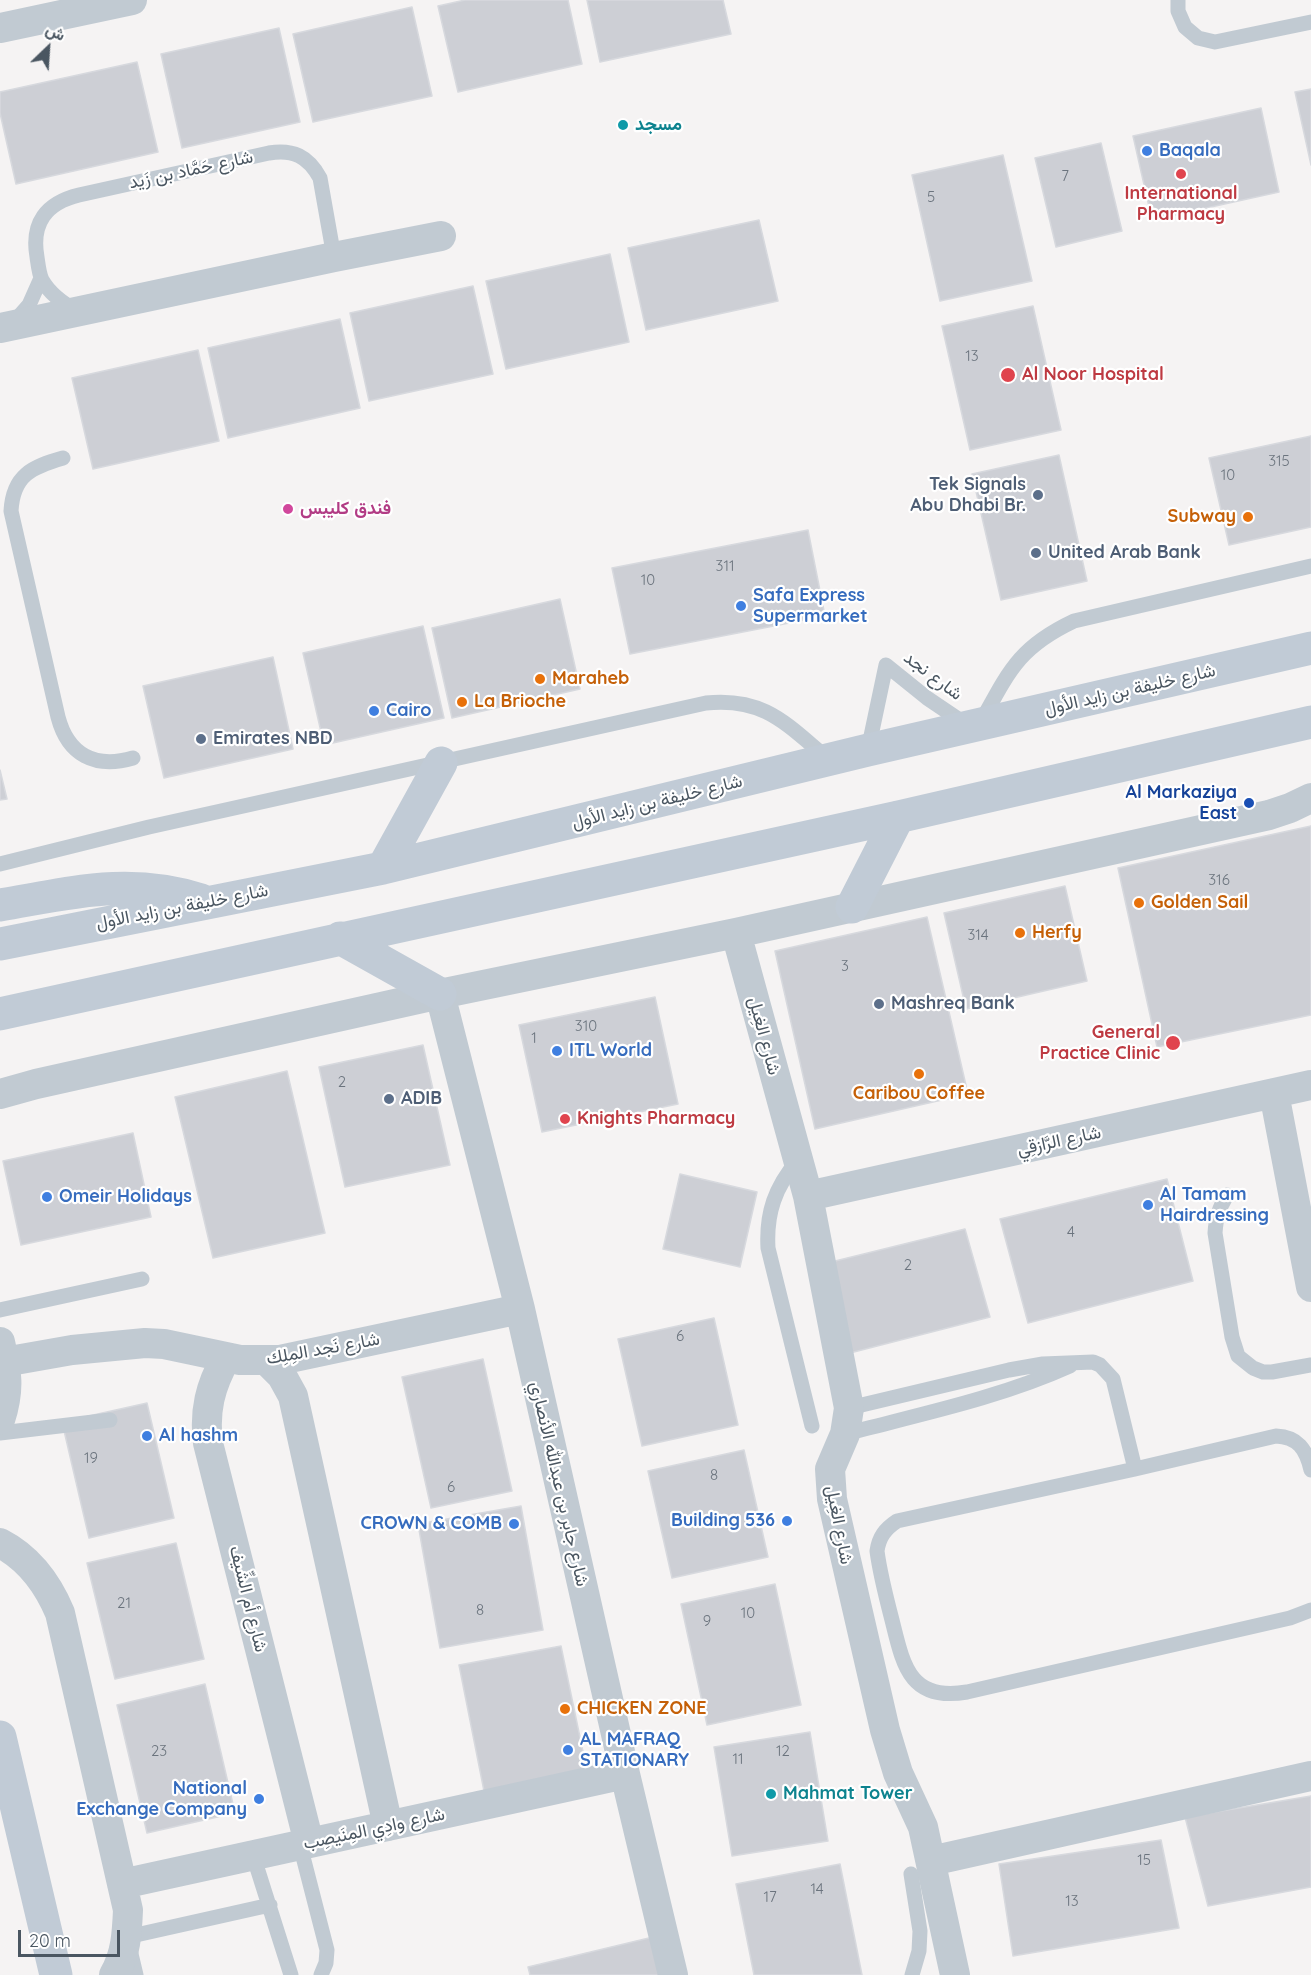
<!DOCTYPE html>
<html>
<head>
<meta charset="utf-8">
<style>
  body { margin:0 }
  #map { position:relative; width:1311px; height:1975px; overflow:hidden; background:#f5f3f3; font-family:Quicksand,Vazirmatn,sans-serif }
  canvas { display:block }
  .north { position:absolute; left:18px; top:18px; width:60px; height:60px; -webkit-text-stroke:4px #fff; paint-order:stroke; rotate:25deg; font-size:16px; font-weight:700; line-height:24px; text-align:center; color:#4a5661 }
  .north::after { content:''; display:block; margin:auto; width:21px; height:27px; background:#4a5661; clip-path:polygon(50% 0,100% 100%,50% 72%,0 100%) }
  .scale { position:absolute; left:18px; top:1930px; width:102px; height:27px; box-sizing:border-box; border:3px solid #4a5661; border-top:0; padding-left:8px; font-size:18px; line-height:21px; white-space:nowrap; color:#4a5661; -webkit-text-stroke:4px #fff; paint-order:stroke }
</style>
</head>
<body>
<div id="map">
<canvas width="1311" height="1975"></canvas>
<div class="north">ش</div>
<div class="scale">20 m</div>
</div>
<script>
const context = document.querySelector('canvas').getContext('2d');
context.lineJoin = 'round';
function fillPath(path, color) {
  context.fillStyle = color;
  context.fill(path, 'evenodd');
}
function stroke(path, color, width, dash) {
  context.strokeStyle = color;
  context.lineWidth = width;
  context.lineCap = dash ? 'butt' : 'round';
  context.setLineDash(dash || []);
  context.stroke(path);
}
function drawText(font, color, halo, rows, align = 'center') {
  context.font = font + ' Quicksand,Vazirmatn,sans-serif';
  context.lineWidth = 4.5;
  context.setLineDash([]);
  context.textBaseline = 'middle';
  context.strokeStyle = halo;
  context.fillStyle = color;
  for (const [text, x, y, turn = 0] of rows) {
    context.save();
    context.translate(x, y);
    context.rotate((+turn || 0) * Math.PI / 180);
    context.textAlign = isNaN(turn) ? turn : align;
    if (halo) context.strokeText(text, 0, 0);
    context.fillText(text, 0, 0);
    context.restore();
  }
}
const building = new Path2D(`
  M465,0h103l14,64 -124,28 -20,-86z
  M587,0h136l8,34 -131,28z
  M412,7l20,89 -119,26 -20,-88z
  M279,28l21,94 -118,26 -21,-94z
  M137,62l21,90 -142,32 -16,-71v-21z
  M1311,89v76l-16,-73z
  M1261,108l18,84 -127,28 -19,-84z
  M1101,143l21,88 -66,16 -21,-89z
  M1003,155l29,126 -92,20 -28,-126z
  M759,220l19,81 -132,29 -18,-82z
  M610,254l19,88 -123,27 -20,-88z
  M473,286l20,88 -124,27 -19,-88z
  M1033,306l28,124 -91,20 -28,-124z
  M340,319l20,89 -132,30 -20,-90z
  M198,350l21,91 -126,28 -21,-91z
  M1311,436v91l-82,18 -20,-87z
  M1059,455l28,126 -86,19 -29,-126z
  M808,530l17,86 -195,38 -18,-86z
  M560,599l20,90 -128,29 -20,-90z
  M423,626l21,92 -120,27 -21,-92z
  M273,657l20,92 -129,29 -21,-92z
  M0,770l7,29 -7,1z
  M1311,826v189l-154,32 -39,-179z
  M1065,886l22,95 -121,28 -22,-96z
  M927,917l41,177 -153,35 -40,-178z
  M655,997l23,107 -136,28 -23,-107z
  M423,1045l27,120 -105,22 -26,-120z
  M287,1071l38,162 -112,25 -38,-161z
  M133,1133l18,84 -130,28 -18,-84z
  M680,1174l77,18 -17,75 -77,-18z
  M1167,1179l26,102 -165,42 -28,-104z
  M965,1229l25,88 -140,36 -23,-90z
  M714,1318l24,107 -96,21 -24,-107z
  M483,1359l29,132 -81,17 -29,-131z
  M147,1403l27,115 -85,20 -27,-116z
  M744,1450l24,107 -96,21 -24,-107z
  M521,1506l22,124 -103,18 -22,-124z
  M176,1543l28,116 -89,20 -28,-116z
  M775,1584l26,121 -94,20 -26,-121z
  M561,1646l26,125 -103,20 -25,-126z
  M205,1684l30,129 -88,20 -30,-128z
  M810,1732l18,109 -96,15 -18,-109z
  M1311,1796v91l-103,19 -23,-89z
  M1161,1840l18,88 -166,28 -14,-92z
  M840,1864l22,111h-108l-18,-91z
  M653,1937l10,38h-133l-2,-8z`);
const lane = new Path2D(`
  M1178,0v11l7,16 13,11 17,4 96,-20
  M77,311c-13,-7 -27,-17 -35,-31 -3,-6 -4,-16 -5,-23 -6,-34 9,-54 42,-62l190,-42c24,-4 39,3 51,25l14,79
  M15,321l14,-16 12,-27
  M63,458c-31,9 -50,17 -52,53l47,206c10,38 37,52 75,41
  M886,665l41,33 40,27
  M981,722c28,-51 38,-75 93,-101l237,-55
  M868,750l18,-85
  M0,864l149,-37 557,-124c58,-6 80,21 121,55
  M798,1160c-23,27 -32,53 -30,88l44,178
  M1227,1195c-8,13 -11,23 -12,38l17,104 6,19 15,12 10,4h9l39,-7
  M0,1310l142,-31
  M849,1408l160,-38 34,-6 50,-2 7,3 13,14 22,90
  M0,1433l110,-13
  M845,1434c76,-20 154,-36 225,-68
  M1311,1470c-5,-21 -13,-33 -35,-34l-141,33 -238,52c-12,8 -18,16 -20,30 3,23 9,46 15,69 11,44 17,82 75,72l323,-74 21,-8
  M300,1845l27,105 -1,13 -5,12
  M253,1855l38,120
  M911,1874l9,57 -1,20 -7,24
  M136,1975l-9,-38 143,-32`);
const street = new Path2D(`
  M0,28l132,-28
  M0,328l334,-71 107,-21
  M736,933l72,263 41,212 -4,26 -15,35 2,30 53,231 13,43 25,54 32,148
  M440,994l80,315 105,465 48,201
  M1274,1093l37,194
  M0,1094l36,-10 404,-90 296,-61 533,-118 21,-7 21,-10
  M808,1196l503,-111
  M0,1342c7,31 10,47 0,78
  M226,1358c-16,28 -22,53 -18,85l101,400
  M267,1361l15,15 11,20 95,430
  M4,1362l68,-12 73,-7 19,1 76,16h40l240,-51
  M0,1543c29,15 47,39 60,70l68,297c-1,23 -2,44 -14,65
  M931,1861l380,-85
  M122,1884l503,-110`);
const secondary = new Path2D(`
  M383,868l58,-105
  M0,905c71,-12 129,-28 201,-5
  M852,907l46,-90
  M340,938l100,56
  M0,944l383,-76 485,-118 443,-102
  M0,1014l898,-197 413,-95
  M0,1737l56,238`);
const markers = [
  [623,125,6,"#0f9aa8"],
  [1147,151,6,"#3f7fe0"],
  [1181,174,6,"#e0444e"],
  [1008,375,8,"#e0444e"],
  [1038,495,6,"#5c6f8a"],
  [288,509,6,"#d1479c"],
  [1248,517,6,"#e8710a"],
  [1036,553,6,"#5c6f8a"],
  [741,606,6,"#3f7fe0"],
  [540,679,6,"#e8710a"],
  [462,702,6,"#e8710a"],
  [374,711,6,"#3f7fe0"],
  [201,739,6,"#5c6f8a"],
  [1249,803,6,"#1a4fb4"],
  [1139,903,6,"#e8710a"],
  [1020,933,6,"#e8710a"],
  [879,1004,6,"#5c6f8a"],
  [1173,1043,8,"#e0444e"],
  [557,1051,6,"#3f7fe0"],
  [919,1074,6,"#e8710a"],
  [389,1099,6,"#5c6f8a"],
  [565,1119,6,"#e0444e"],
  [47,1197,6,"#3f7fe0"],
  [1148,1205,6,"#3f7fe0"],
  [147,1436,6,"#3f7fe0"],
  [787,1521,6,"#3f7fe0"],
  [514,1524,6,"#3f7fe0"],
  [565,1709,6,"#e8710a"],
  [568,1750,6,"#3f7fe0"],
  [771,1794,6,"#0f9aa8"],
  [259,1799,6,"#3f7fe0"]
];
const numberNames = [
  ["7",1065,176],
  ["5",931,197],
  ["13",972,356],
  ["315",1279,461],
  ["10",1228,475],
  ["311",725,566],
  ["10",648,580],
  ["316",1219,880],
  ["314",978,935],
  ["3",845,966],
  ["310",586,1026],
  ["1",534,1038],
  ["2",342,1082],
  ["4",1071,1232],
  ["2",908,1265],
  ["6",680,1336],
  ["19",91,1458],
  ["8",714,1475],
  ["6",451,1487],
  ["21",124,1603],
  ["8",480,1610],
  ["10",748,1613],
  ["9",707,1621],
  ["23",159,1751],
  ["12",783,1751],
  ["11",738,1759],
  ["15",1144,1860],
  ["14",817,1889],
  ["17",770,1897],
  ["13",1072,1901]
];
const cultureNames = [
  ["مسجد",635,125],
  ["Mahmat Tower",783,1794]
];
const shopNames = [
  ["Baqala",1159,151],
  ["Safa Express",753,596],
  ["Supermarket",753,617],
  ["Cairo",386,711],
  ["ITL World",569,1051],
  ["Al Tamam",1160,1195],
  ["Hairdressing",1160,1216],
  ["Omeir Holidays",59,1197],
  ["Al hashm",159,1436],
  ["Building 536",775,1521,"right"],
  ["CROWN & COMB",502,1524,"right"],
  ["AL MAFRAQ",580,1740],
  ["STATIONARY",580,1761],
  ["National",247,1789,"right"],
  ["Exchange Company",247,1810,"right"]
];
const streetNames = [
  ["شارع حَمَّاد بن زَيد",191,170,-12],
  ["شارع نجد",933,676,37],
  ["شارع خليفة بن زايد الأول",1130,690,-13],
  ["شارع خليفة بن زايد الأول",657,802,-14],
  ["شارع خليفة بن زايد الأول",182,907,-11],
  ["شارع الغِيل",764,1036,75],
  ["شارع الرَّازقِي",1059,1141,-12],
  ["شارع نَجد المِلِك",323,1349,-10],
  ["شارع جابر بن عبدالله الأنصاري",559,1484,77],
  ["شارع الغِيل",839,1525,79],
  ["شارع أم الشِّيف",248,1599,76],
  ["شارع وادِي المِنَيصِب",374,1829,-12]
];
const healthNames = [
  ["International",1181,194,"center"],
  ["Pharmacy",1181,215,"center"],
  ["Al Noor Hospital",1022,375],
  ["General",1160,1033,"right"],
  ["Practice Clinic",1160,1054,"right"],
  ["Knights Pharmacy",577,1119]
];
const serviceNames = [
  ["Tek Signals",1026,485,"right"],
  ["Abu Dhabi Br.",1026,506,"right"],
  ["United Arab Bank",1048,553],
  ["Emirates NBD",213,739],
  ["Mashreq Bank",891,1004],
  ["ADIB",401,1099]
];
const hotelNames = [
  ["فندق كليبس",300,509]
];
const foodNames = [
  ["Subway",1236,517,"right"],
  ["Maraheb",552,679],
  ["La Brioche",474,702],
  ["Golden Sail",1151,903],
  ["Herfy",1032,933],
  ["Caribou Coffee",919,1094,"center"],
  ["CHICKEN ZONE",577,1709]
];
const transitNames = [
  ["Al Markaziya",1237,793],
  ["East",1237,814]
];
fillPath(building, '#cdcfd5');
stroke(building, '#d7d9de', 1.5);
stroke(lane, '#c1cad2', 15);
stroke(street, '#c1cad2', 30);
stroke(secondary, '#c1cbd6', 33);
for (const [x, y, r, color] of markers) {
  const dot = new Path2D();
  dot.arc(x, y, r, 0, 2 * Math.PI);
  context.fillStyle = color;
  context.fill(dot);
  stroke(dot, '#fff', 2);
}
drawText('15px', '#6b747e', null, numberNames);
drawText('bold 18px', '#0d838f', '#fff', cultureNames, 'left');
drawText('bold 18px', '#366cbe', '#fff', shopNames, 'left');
drawText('18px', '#4a5661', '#fff', streetNames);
drawText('bold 18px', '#be3a42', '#fff', healthNames, 'left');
drawText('bold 18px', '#4e5e75', '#fff', serviceNames, 'left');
drawText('bold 18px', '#b23c85', '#fff', hotelNames, 'left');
drawText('bold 18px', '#c56008', '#fff', foodNames, 'left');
drawText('bold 18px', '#164399', '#fff', transitNames, 'right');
</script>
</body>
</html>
